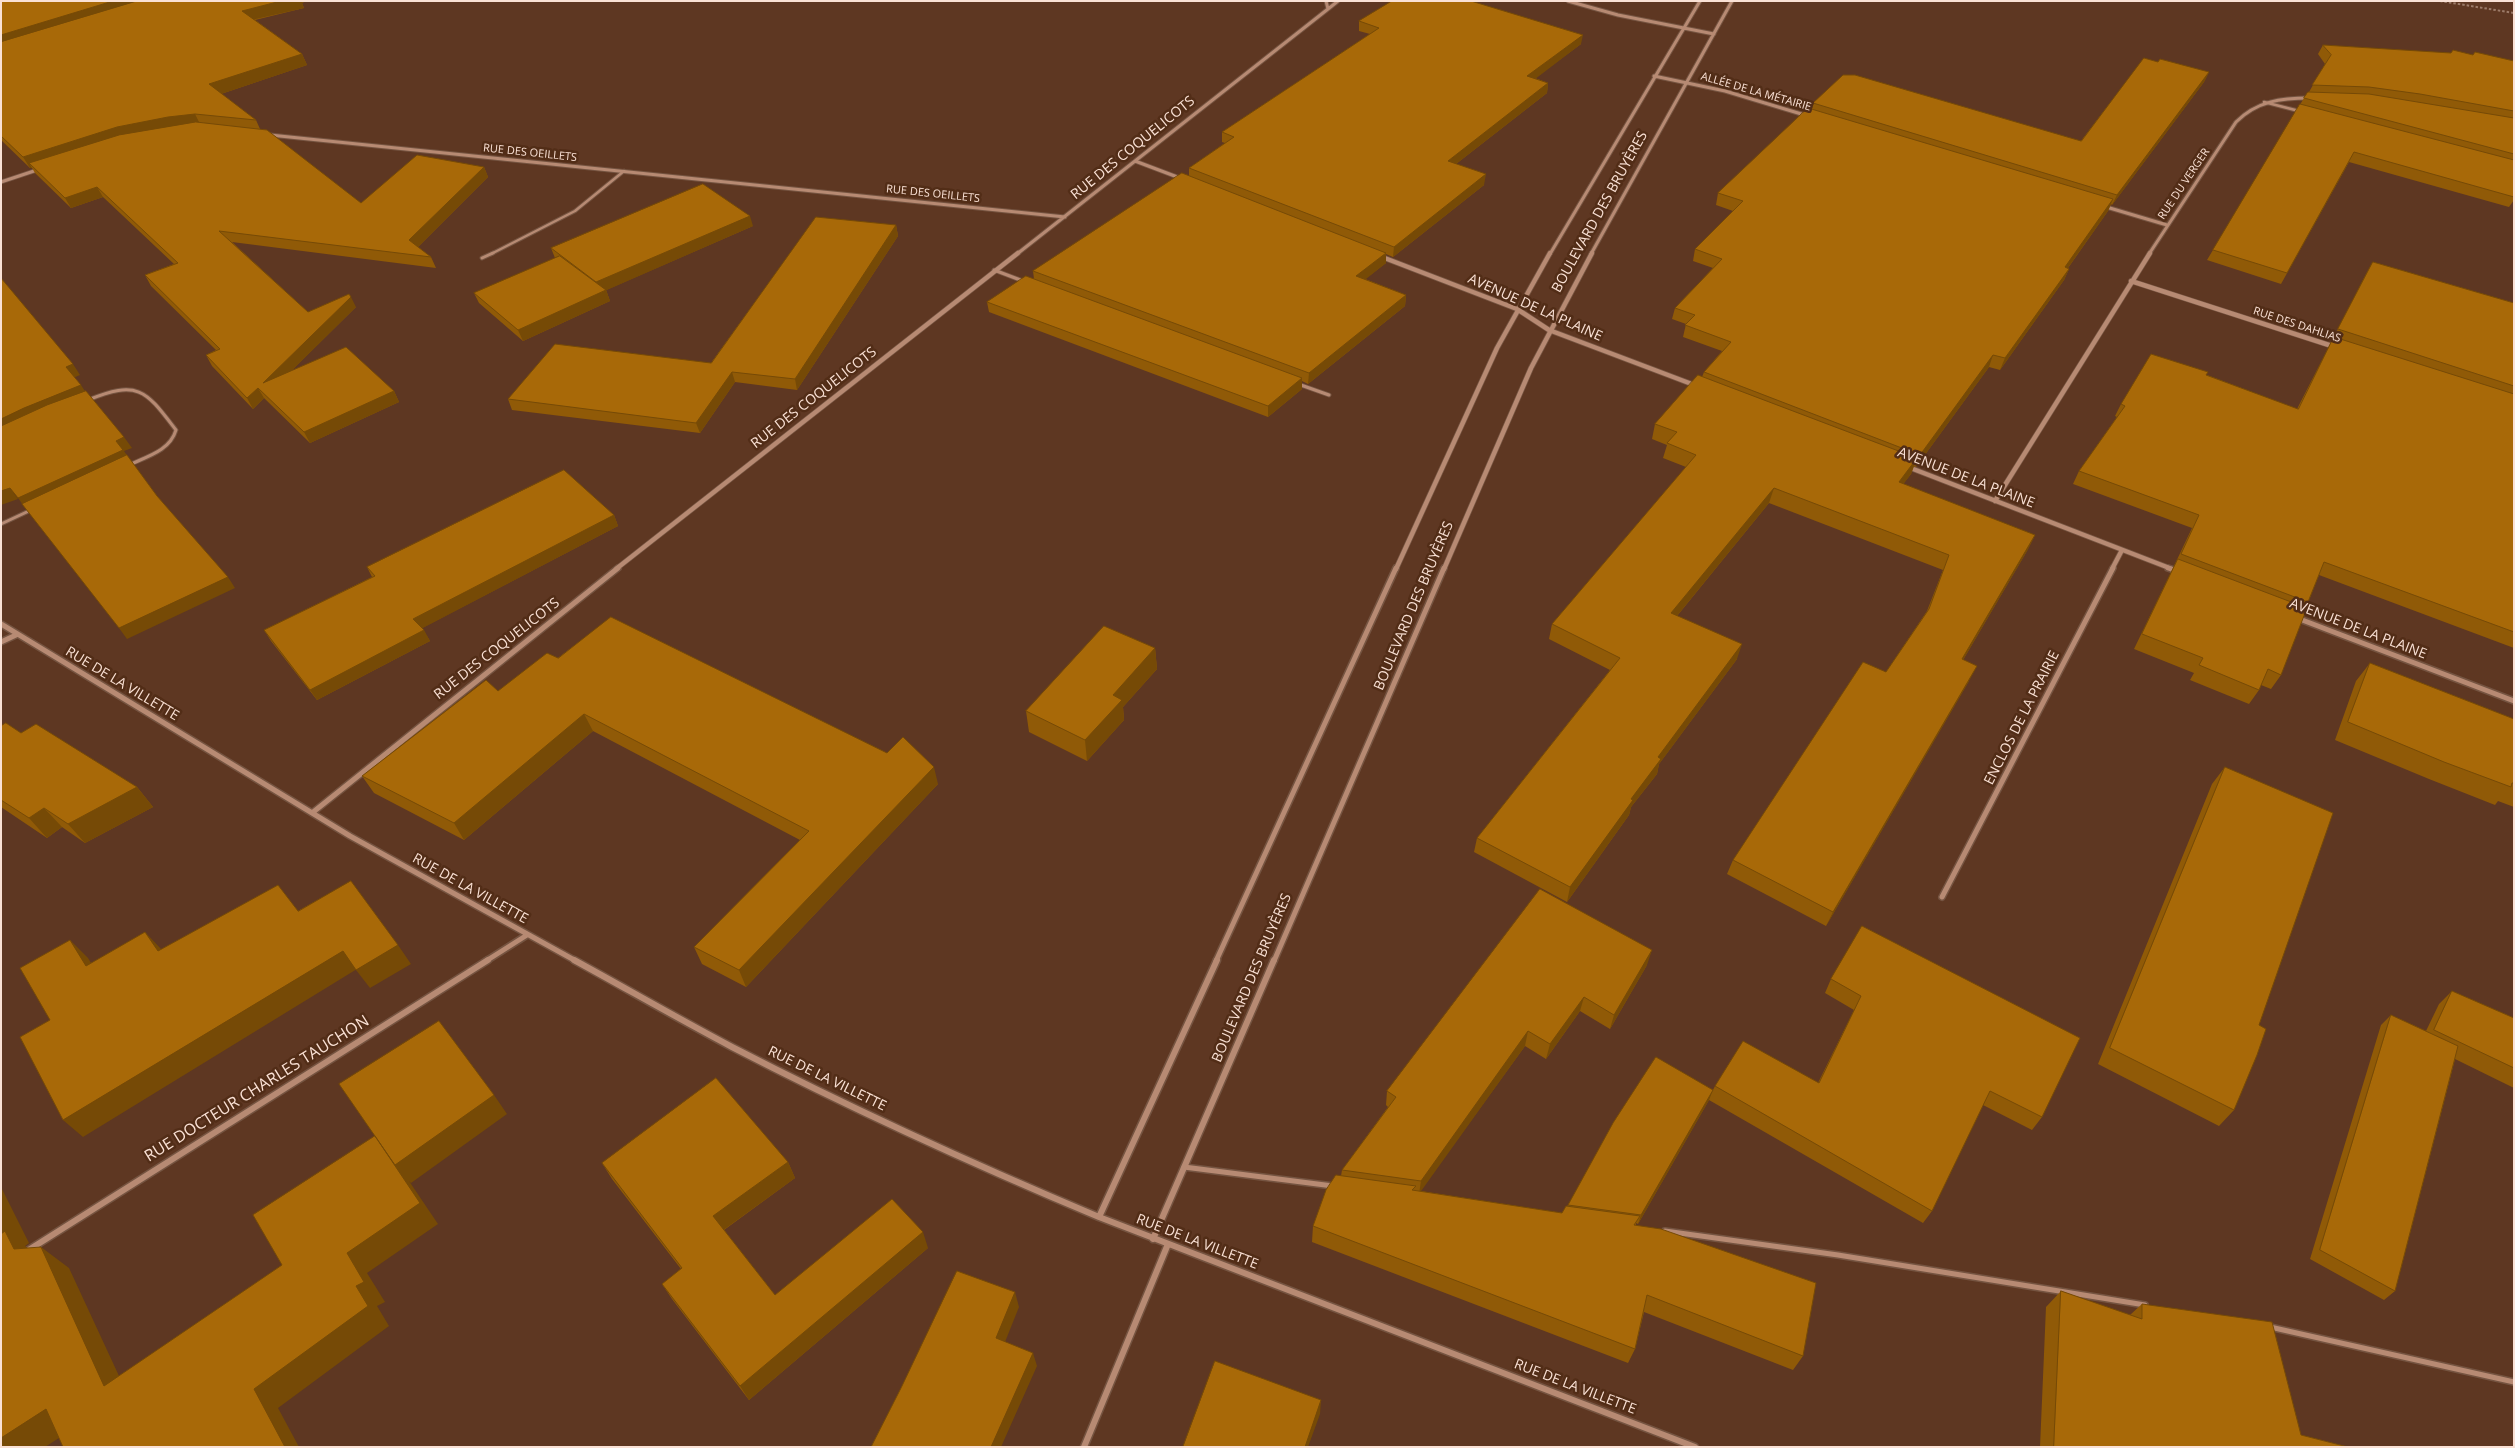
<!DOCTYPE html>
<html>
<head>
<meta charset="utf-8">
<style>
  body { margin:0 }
  #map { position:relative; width:2515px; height:1448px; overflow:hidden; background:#5e3722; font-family:"Open Sans",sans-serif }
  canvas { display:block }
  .frame { position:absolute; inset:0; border:2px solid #fae1d5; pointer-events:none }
</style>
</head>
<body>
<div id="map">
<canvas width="2515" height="1448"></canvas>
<div class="frame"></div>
</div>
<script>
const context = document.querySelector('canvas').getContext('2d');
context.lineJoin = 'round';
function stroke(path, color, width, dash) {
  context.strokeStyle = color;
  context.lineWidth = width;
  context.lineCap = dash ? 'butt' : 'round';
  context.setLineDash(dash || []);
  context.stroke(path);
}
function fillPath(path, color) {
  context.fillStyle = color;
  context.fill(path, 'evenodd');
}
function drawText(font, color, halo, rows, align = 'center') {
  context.font = font + ' "Open Sans",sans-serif';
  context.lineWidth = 5;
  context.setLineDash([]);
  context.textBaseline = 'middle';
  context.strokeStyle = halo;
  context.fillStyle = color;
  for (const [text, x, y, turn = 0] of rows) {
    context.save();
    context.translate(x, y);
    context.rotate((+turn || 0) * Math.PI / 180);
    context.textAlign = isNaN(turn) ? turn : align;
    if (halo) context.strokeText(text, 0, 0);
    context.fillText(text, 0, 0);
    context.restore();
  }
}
const path = new Path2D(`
  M2440,1l74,12`);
const serviceFar2 = new Path2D(`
  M2264,102l35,9
  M491,254l84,-43 49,-40`);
const serviceFar1 = new Path2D(`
  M482,258l11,-5
  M994,270l29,11
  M1298,384l31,11
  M88,400c51,-21 58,-9 88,30 -6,20 -27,26 -45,34
  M1,524l30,-14`);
const service = new Path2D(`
  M1184,1167l149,19
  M1665,1231l173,24 307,50
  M2270,1327l244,55`);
const minorFar3 = new Path2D(`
  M1568,1l50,14 96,19
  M1328,9l10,-8
  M1654,76l71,15 83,25
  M270,135l795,82
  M1135,161l45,17
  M1,182l39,-13
  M2103,206l64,19
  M1017,254l311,-245 -2,-8
  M1550,254l150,-253
  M1591,254l141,-253
  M2149,254l87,-132c21,-21 45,-24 74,-24`);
const minorFar2 = new Path2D(`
  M1382,257l135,52 32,21 148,56
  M2131,281l204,66
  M1908,467l264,102
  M1995,501l155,-248
  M616,569l402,-316
  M1396,569l101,-221 53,-95
  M1444,569l87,-201 61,-115
  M2112,569l10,-19`);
const minorFar1 = new Path2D(`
  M2168,568l9,3
  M2297,618l217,83
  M1,624l349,212 226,125
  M1,642l15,-7
  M312,813l306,-245
  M1942,897l171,-329
  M486,961l41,-26
  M1216,961l180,-393
  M1274,961l170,-393`);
const minor = new Path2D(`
  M574,960c53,29 105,59 158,87 120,62 243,118 367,170l596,230
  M1099,1217l118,-257
  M1153,1239l121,-279
  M27,1251l461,-291
  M1084,1447l84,-203`);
const wall = new Path2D(`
  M1,1h305l-4,2 2,5 -49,12 47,34 5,11 -86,29 35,26 4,9 101,74 123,-36 4,10 -70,70 13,10 5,11 -204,-26 76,70 48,-5 -64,63 102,21 5,11 -89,41 -46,-45 -11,11 -41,-43 -6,-11 10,-5 -65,-64 -6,-11 29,-11 -71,-67 -32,11 -36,-35 -3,-5h-2l-29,-28z
  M1359,21l222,23 -46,34 13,5 -1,10 -91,71 28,21 -91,72 -7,-3v9l-21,16 41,16 -1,11 -97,78 -6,-3v8l-34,28 -279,-105 -2,-10 47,-23 -1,-8 156,-95v-8l36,-25 -3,-1v-10l148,-98 -11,-3z
  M2323,45l150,10 41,6v139l-5,7 -160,-45 -68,122 -74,-24 6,-10 91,-152 5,-6 16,-28 -7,-10z
  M2158,62l51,10 -5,10 -92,123 -1,-1 -3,7 -40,57 1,1 -5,11 -64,90 -11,-3 -73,100 -2,-1 -3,8 -8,10 132,51 -8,16 -64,109 6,21 -143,245 -99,-52 6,-14 153,-188 41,-61 16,-41 -174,-67 -92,113 60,43 -78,105 -2,10 -26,33 -2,8 -62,87 -93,-50 3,-14 133,-168 -61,-31 3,-15 134,-157 -23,-9 4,-13 -15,-6 3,-15 47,-47 2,-5 18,-21 -39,-14 3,-13 -14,-5 3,-11 38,-40 -20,-7 2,-12 38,-38 -17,-6 2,-12 94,-84 1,-6 268,38z
  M896,225l2,11 -101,154 -62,-8 -35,51 -188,-23 -4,-11 203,-36z
  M753,226l-147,64 4,11 -87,40 -44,-38 -5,-10 81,-35 -4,-10z
  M2373,262l141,41v345l-195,-73 -11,27 -3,5 -24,68 -10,14 -10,-4 -2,5 -10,14 -59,-24 4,-7 -60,-24 40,-83 18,-38 -119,-44 6,-13 38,-54 -2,-1 6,-12 86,-29 90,34 69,-135z
  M614,515l4,11 -196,102 8,13 -113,59 -46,-59 -7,-11 108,-53 -5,-10z
  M1155,648l2,21 -34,38 1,13 -37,41 -58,-29 -3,-21z
  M558,658l380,126 -192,203 -44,-23 -8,-17 106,-107 -207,-109 -129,109 -90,-47 -12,-17 136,-85z
  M2370,663l144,56v88l-16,-6 -3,4 -66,-26 -94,-39 21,-59z
  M1,726l20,7 116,54 16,20 -68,36 -23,-16 -15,11 -46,-31z
  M2225,767l34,258 -25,85 -15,16 -121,-62 114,-280z
  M1862,926l180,191 -10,13 -49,-25 -51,106 -9,12 -214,-123 -71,124 -2,-1v2l167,131 -10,14 -149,-58 -9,37 -7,14 -316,-121 1,-16 28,-50 1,-6 46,-63 -2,-2 1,-14 260,-126 -37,64 -30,-18 -34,48 -21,-13 -105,145 142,22 6,-8 145,-115 2,-4 103,-3 36,-73 -29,-17 6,-14z
  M2452,991l62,27v70l-59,-29 -60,232 -11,9 -74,-41 71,-234 10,-10 35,16 13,-27z
  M788,1162l7,16 -71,52 51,65 153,-47 -179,152 -77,-101 -10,-15 19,-15 -69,-90 -10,-16z
  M2061,1291l69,24 12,-11 159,131 47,12h-308l6,-140z`);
const shadedWall = new Path2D(`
  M113,1h41l-153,47v-13z
  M281,1h25l-4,2 2,5 -57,13 -5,-10z
  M1583,35l-2,9 -55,42 1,-10z
  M302,54l5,11 -92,31 -6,-12z
  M2209,72l-5,10 -92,123 5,-10z
  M1548,83l-1,10 -100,78 1,-10z
  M195,114l6,12 -172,37 3,5h-2l-7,-11 94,-30 51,-10z
  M484,167l4,10 -74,74 -5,-11z
  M1486,174l-2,11 -91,72 1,-10z
  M97,187l6,10 -32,11 -6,-10z
  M2113,199l-5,12 -48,68 5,-12z
  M750,216l3,10 -153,67 -4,-11z
  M896,225l2,11 -101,154 -2,-11z
  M1386,253v10l-30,24v-11z
  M2069,269l-5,11 -64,90 5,-12z
  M606,290l4,11 -87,40 -5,-11z
  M1406,295l-1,11 -97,78 1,-11z
  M351,297l5,10 -87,86 -6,-10z
  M1993,355l-4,12 -73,100 4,-12z
  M73,364l7,11 -7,3 -7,-11z
  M732,372l3,10 -35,51 -4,-10z
  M1302,378v11l-34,28v-11z
  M81,385l7,11 -87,37v-14l23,-11z
  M258,388l6,10 -11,11 -6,-11z
  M394,391l5,11 -89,41 -6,-11z
  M124,437l8,11 -8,3 6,9 -104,49 -8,-11 98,-57z
  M1917,458l-6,16 -18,24 6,-16z
  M10,488l8,11 -17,6v-14z
  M1774,488l-5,15 -102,125 4,-15z
  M614,515l4,11 -199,104 -6,-11z
  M2035,535l-8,16 -73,124 8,-16z
  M228,577l7,11 -108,51 -8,-11z
  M424,630l6,11 -113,59 -7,-10z
  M1742,644l-5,15 -78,105 -2,10 -26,33 -2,8 -62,87 3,-15 88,-130z
  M1155,648l2,21 -34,38 1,13 -37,41 -2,-21 28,-45z
  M1977,666l-8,15 -143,245 7,-14z
  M584,714l9,17 -129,109 -10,-17z
  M934,767l4,17 -192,203 -7,-17z
  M137,787l16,20 -68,36 -17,-19z
  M44,808l18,19 -15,11 -18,-20z
  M145,932l17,18 -4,1z
  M70,940l18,18 16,26 -18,-18z
  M398,945l13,19 -41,24 -14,-18z
  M1652,950l-5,15 -37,64 4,-14z
  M343,951l14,18 -274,168 -20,-17z
  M1584,997l-4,14 -34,48 4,-15z
  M1528,1031l-3,15 -106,148 2,-13z
  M1713,1090l-4,10 -71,124 3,-9z
  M494,1095l13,19 -96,69 -2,-2 29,43 -71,49 18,29 -8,4 12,20 -111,82 21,39h-14l-31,-58 93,-136 28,-117z
  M788,1162l7,16 -73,53 -9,-15z
  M1,1187l28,56 -4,3 9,6 -33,9z
  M923,1232l5,16 -179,152 -9,-14z
  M41,1247l28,21 63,136 -28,-18z
  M1015,1292l4,15 -18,45 -5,-14z
  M1033,1353l4,13 -36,81h-10z
  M1321,1400l-1,14 -12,33h-3z
  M46,1409l30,18 -31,20h-44v-9z`);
const building = new Path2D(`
  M1,1h112l-112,34z
  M137,1h144l-39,10 60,43 -93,30 47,36 -61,-6 -27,3 -51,10 -94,30 -22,-21v-94z
  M1392,1h79l112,34 -56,41 21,7 -100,78 38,13 -92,73 -205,-79 45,-31 -12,-5 157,-104 -20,-7z
  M2323,45l128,8 2,-3 20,5 2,-3 39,9v50l-94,-17 -51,-7 -57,-2 19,-30z
  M2144,58l14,4 2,-3 49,13 -92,123 -304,-92 30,-28h12l226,66z
  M2308,92l61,2 145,24v36l-210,-56z
  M2300,104l214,56v37l-160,-45 -67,121 -74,-23z
  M1808,108l305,91 -48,68 4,2 -64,89 -12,-3 -73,100 -216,-83 27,-30 -46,-17 10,-10 -20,-7 47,-49 -27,-10 48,-48 -25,-8z
  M196,122l71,8 94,73 56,-48 67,12 -75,73 22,17 -212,-26 89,81 41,-18 2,3 -88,86 83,-36 48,44 -90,41 -46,-44 -11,10 -41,-43 14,-6 -75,-74 33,-12 -81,-76 -32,11 -36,-35 90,-28z
  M1182,173l204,80 -30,23 50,19 -97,78 -276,-102z
  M703,184l47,32 -154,66 -45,-34z
  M816,217l80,8 -101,154 -63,-7 -36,51 -188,-24 47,-55 156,19z
  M560,256l46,34 -88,40 -44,-37z
  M2373,262l141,41v83l-176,-57z
  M1026,276l276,102 -34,28 -281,-104z
  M1,278l72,86 -7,3 15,18 -57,23 -23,11z
  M2334,337l180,57v238l-190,-70 -16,40 -127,-48 18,-39 -120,-44 46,-65 -4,-2 30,-50 57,18 -2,3 92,34z
  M1698,375l219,83 -18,24 136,53 -73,124 15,7 -144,246 -100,-52 130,-198 23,10 43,-63 20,-54 -175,-67 -103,125 71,31 -84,113 3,2 -30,40 2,1 -63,87 -93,-49 143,-180 -68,-34 144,-169 -29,-12 10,-11 -22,-8z
  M86,391l38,46 -8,4 7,9 -105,48 -8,-10 -9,3v-65l46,-21z
  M127,455l30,41 71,81 -109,51 -97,-124z
  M564,470l50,45 -201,104 11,11 -114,60 -46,-60 111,-54 -8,-9z
  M2178,559l129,49 -26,67 -13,-6 -9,21 -60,-25 4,-7 -61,-24z
  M611,617l276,136 16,-16 31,30 -195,203 -45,-23 115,-116 -225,-117 -130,109 -92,-47 124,-96 12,11 49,-38 11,5z
  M1104,626l51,22 -42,47 9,5 -37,40 -59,-29z
  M2370,663l144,56v64h-2l-1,4 -67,-25 -96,-40z
  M6,723l15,10 15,-9 101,63 -69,37 -24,-16 -15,10 -28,-18v-74z
  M2225,767l108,46 -74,212 7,4 -9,26 -23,55 -124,-62z
  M351,881l47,64 -42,25 -13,-19 -280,169 -43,-83 30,-17 -30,-52 50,-28 16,26 59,-34 13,19 120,-66 20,26z
  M1540,889l112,61 -38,65 -30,-18 -34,47 -22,-13 -107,150 -79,-11 54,-73 -9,-6z
  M1862,926l218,112 -38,79 -52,-26 -58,120 -217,-125 28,-45 76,42 42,-87 -30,-17z
  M2452,991l62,27v50l-80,-38z
  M2391,1015l67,31 -63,245 -75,-41z
  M439,1021l55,74 -99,70 -56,-81z
  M1656,1057l57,33 -72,125 -73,-10 45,-82z
  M716,1078l72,84 -75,54 62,79 117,-96 31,33 -183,154 -78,-102 20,-16 -80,-105z
  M375,1136l45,67 -73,50 17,29 -8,4 12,20 -114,83 31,58h-222l-17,-38 -45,29v-204l4,-3 9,18 27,-2 63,139 178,-121 -29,-50z
  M1336,1175l80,11 -4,4 150,23 4,-7 74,10 -6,9 27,4 155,54 -13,73 -156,-61 -12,54 -322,-123 13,-36z
  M957,1271l58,21 -19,46 37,15 -42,94h-120l30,-59z
  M2061,1291l81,28v-15l130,18 29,113 47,12h-294z
  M1215,1361l106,39 -16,47h-122z`);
const farStreetnames = [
  ["ALLÉE DE LA MÉTAIRIE",1756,92,16],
  ["RUE DES OEILLETS",530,153,6],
  ["RUE DU VERGER",2184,184,-56],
  ["RUE DES OEILLETS",933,194,6],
  ["RUE DES DAHLIAS",2297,325,18]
];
const streetNames = [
  ["RUE DES COQUELICOTS",1133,148,-39],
  ["BOULEVARD DES BRUYÈRES",1600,212,-61],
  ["AVENUE DE LA PLAINE",1535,308,24],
  ["RUE DES COQUELICOTS",814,398,-38],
  ["AVENUE DE LA PLAINE",1966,478,21],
  ["BOULEVARD DES BRUYÈRES",1414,606,-67],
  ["AVENUE DE LA PLAINE",2358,629,21],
  ["RUE DES COQUELICOTS",497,649,-38],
  ["RUE DE LA VILLETTE",122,684,31],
  ["ENCLOS DE LA PRAIRIE",2022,718,-63],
  ["RUE DE LA VILLETTE",470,889,29],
  ["BOULEVARD DES BRUYÈRES",1252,978,-67],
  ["RUE DE LA VILLETTE",827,1079,26],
  ["RUE DE LA VILLETTE",1197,1242,21],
  ["RUE DE LA VILLETTE",1575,1387,21]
];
const nearStreetnames = [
  ["RUE DOCTEUR CHARLES TAUCHON",257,1089,-32]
];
stroke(serviceFar2, '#755441', 4.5);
stroke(serviceFar1, '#755441', 5);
stroke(service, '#755441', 8);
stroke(minorFar3, '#755441', 5);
stroke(minorFar2, '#755441', 6);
stroke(minorFar1, '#755441', 8);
stroke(minor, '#755441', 9);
stroke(path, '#9c7b69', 2, [2.5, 2]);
stroke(serviceFar2, '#b78a73', 2.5);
stroke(serviceFar1, '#b78a73', 3);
stroke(service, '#b78a73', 5);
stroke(minorFar3, '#b78a73', 3);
stroke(minorFar2, '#b78a73', 4.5);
stroke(minorFar1, '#b78a73', 5);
stroke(minor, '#b78a73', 6);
fillPath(wall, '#905a07');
fillPath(shadedWall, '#764a06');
fillPath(building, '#a86908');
stroke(building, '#764a06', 1);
drawText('11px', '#fae1d5', '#522d17', farStreetnames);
drawText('14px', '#fae1d5', '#522d17', streetNames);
drawText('16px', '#fae1d5', '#522d17', nearStreetnames);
</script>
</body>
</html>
